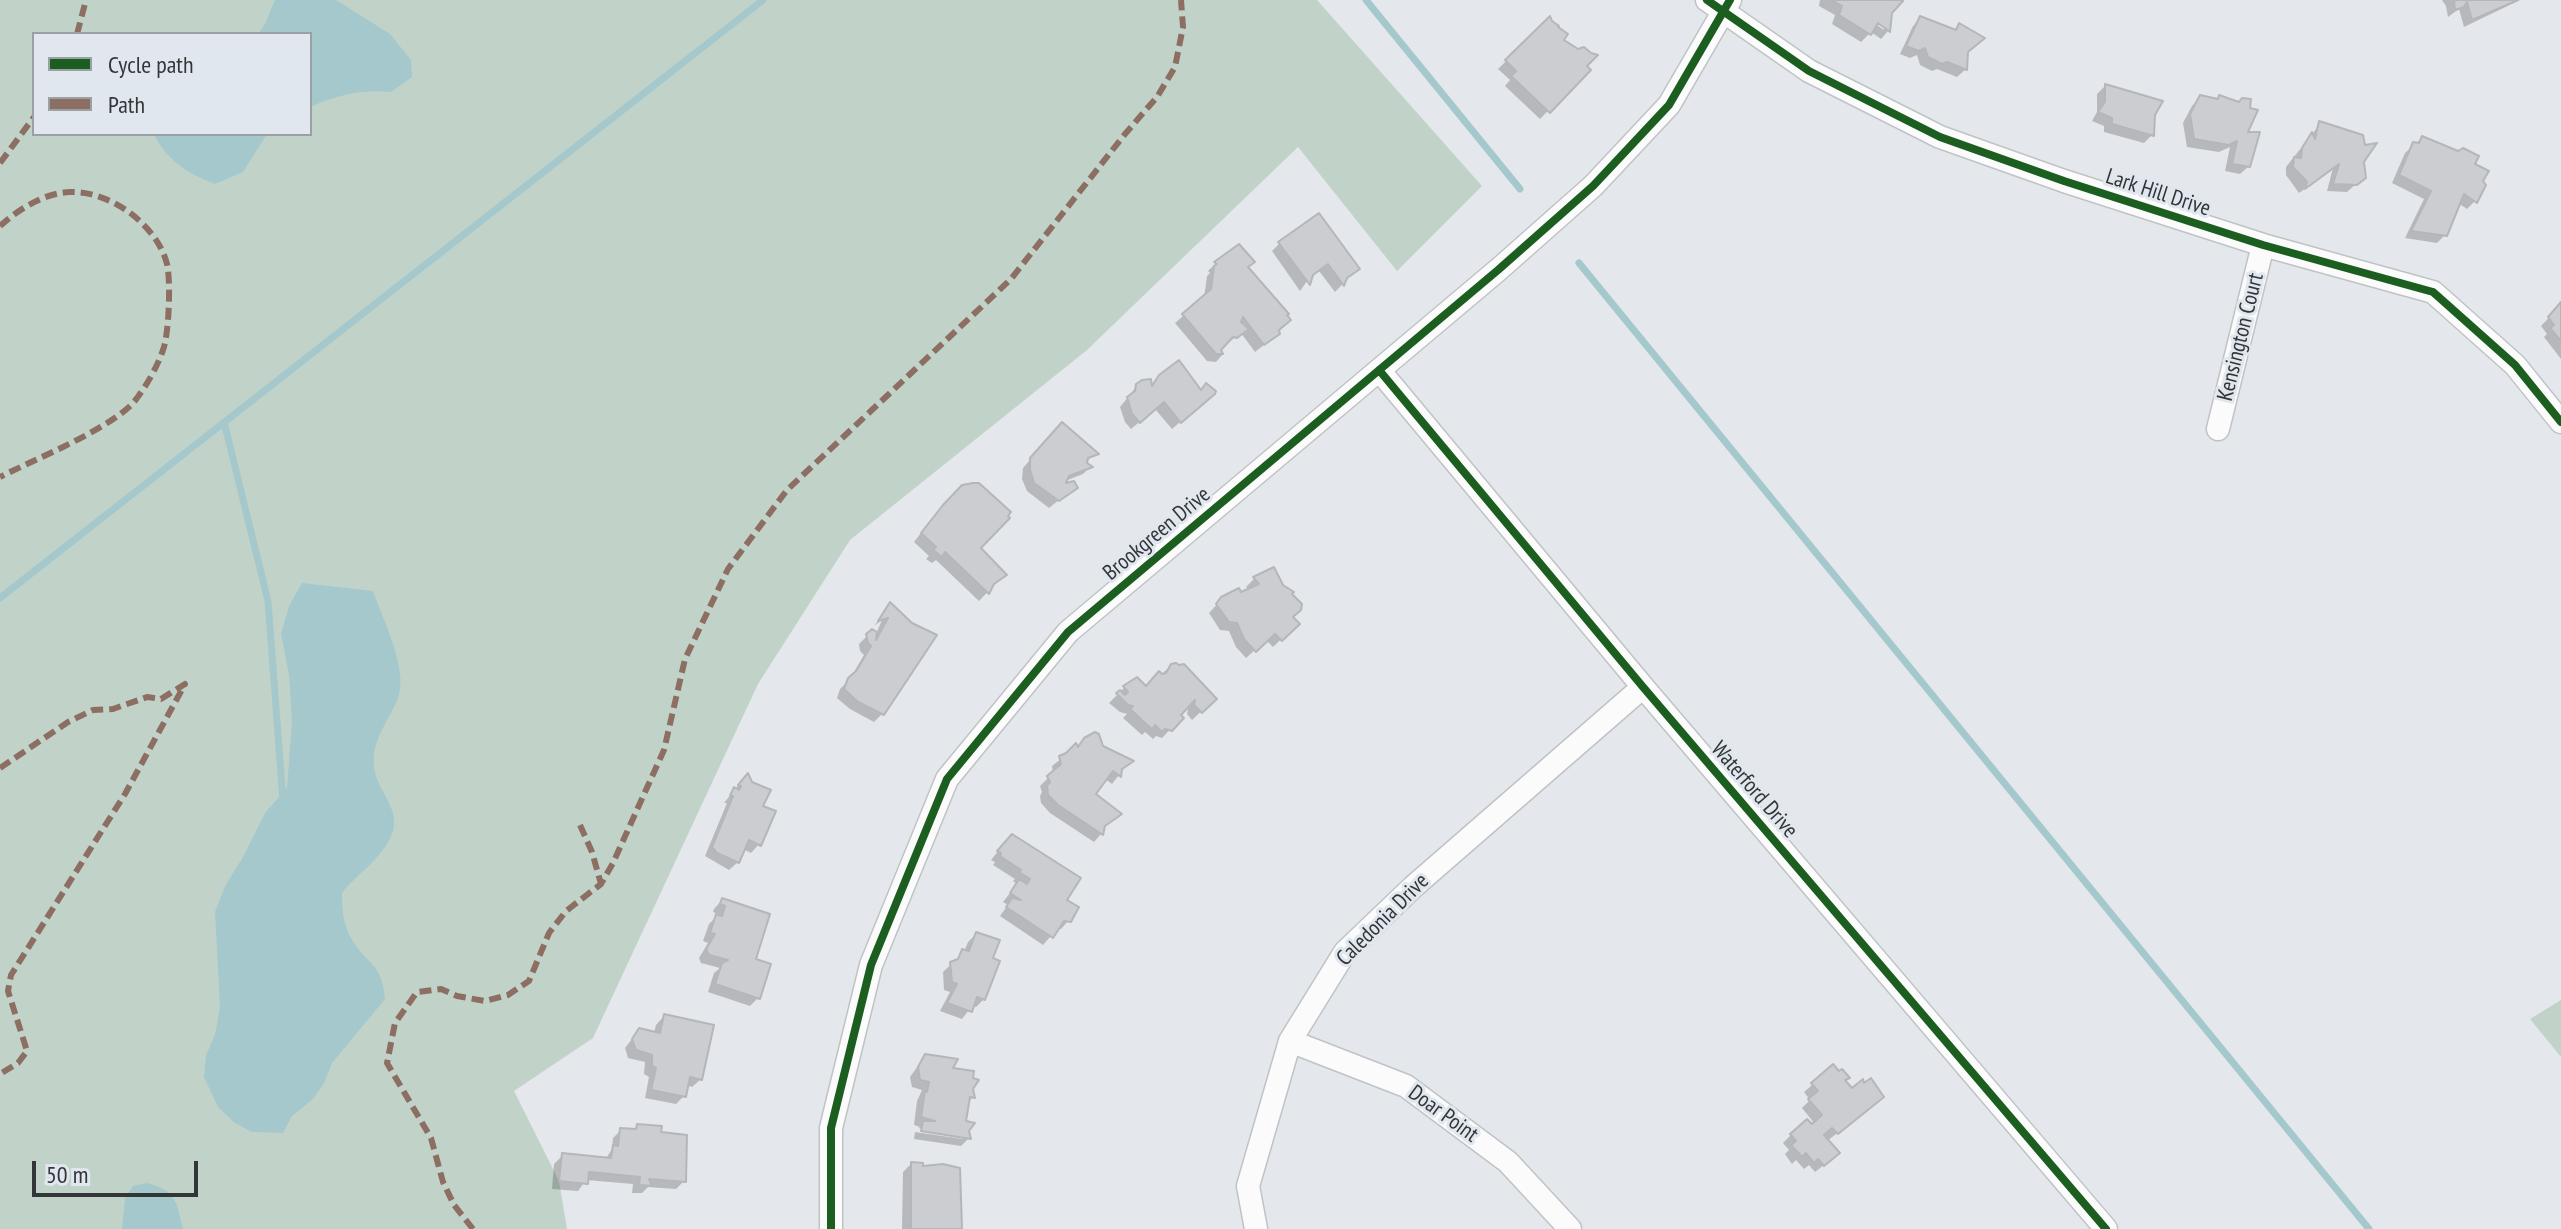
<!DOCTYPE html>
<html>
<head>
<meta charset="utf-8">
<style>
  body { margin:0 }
  #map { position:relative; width:2561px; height:1229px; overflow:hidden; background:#e4e7eb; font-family:"PT Sans Narrow",sans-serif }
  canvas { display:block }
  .legend { position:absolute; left:32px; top:32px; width:280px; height:104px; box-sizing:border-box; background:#e1e7ee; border:2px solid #9ba0a5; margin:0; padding:10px 14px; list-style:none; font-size:24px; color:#333638 }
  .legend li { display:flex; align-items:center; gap:16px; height:40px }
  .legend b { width:40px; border:2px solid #9ba0a5 }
  .scale { position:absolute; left:32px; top:1161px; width:166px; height:36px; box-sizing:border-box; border:4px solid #333638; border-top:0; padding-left:10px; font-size:24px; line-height:28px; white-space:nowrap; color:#333638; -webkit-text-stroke:6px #e1e7ee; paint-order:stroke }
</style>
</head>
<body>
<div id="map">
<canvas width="2561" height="1229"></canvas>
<ul class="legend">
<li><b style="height:10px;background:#1b5e20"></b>Cycle path</li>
<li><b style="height:10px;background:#8d6e63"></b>Path</li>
</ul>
<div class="scale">50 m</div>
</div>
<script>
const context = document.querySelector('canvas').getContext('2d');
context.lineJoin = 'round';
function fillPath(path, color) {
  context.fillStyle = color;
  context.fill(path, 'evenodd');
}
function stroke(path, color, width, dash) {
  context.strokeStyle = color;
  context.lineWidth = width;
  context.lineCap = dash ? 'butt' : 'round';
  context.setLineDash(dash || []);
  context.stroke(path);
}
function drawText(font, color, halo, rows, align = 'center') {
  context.font = font + ' "PT Sans Narrow",sans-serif';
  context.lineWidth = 6;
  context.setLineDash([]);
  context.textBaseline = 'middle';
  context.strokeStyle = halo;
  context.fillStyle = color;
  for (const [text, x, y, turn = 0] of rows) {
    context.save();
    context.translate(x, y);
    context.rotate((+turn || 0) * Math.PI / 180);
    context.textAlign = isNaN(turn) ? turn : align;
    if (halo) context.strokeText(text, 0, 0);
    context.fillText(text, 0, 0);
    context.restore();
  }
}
const green = new Path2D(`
  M0,0h1317l165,186 -85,85 -99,-124 -211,203 -237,190 -92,144 -165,354 -79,53 45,90 8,48h-567zM34,34h276v100h-276z
  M2561,1000v57l-31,-38z`);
const water = new Path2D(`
  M275,0h61l54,34 21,26 1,17 -21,15c-29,-3 -54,3 -81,15v-73h-52l7,-10z
  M154,134h113l-24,38 -28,12c-28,-11 -48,-23 -61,-50z
  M302,583l71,8c9,27 36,78 25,107 -9,23 -27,42 -24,69 2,22 26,41 19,64 -7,24 -36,43 -51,62 0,16 1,30 9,45 15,26 32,26 34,61l-53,64 -8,20 -11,16 -21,17 -9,17 -31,-1 -17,-9 -17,-16 -14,-30 2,-22 9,-20 5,-28 -5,-95 10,-26 18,-29 22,-44 22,-25 5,-67 -3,-46 -8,-41 8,-28z
  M147,1183c30,8 29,18 36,46h-61l3,-31 8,-12z`);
const shadow = new Path2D(`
  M1820,0h77l-7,12 -2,19 -7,8 -10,-7 -10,10 -29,-18 3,-9 -16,-9zM1869,19l15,6v5z
  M2442,0h78l-56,27 -5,-18 -11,8 -2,-11z
  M1921,18l33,13 5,-5 7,26 -1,18 -8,7 -20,-8 -5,2 -12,-6 -3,-10 -7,3 -10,-4 13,-28z
  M1549,19l12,21 27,30 -48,49 -35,-33 5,-6 -12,-11z
  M2105,86l48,29 -1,20 -8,8 -40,-11v-6l-12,-5 5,-9v-18z
  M2200,97l16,4 4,-4 18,7 9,22 2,40 -9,8 -15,-3 5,-24 -11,5 -32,-5 -4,-24 9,-17z
  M2320,124l43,23 1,30 -17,15 -20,-1 6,-23 -34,25 -13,-18v-8z
  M2422,138l50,27 3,36 -8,8 -9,-6 -13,32 -8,8 -32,-5 19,-39 -32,-16 13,-30z
  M1280,243l77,26 -22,23 -16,-21 -9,6 -10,14 -28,-40z
  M1219,260l27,8 32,66 -23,18 -14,-19 -23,17 5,4 -7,8 -9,-1 -32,-38 29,-25 3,-22 3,-3 -2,-2z
  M2561,305v54l-17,-22 3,-3 -6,-8z
  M1160,376l46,23 -34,30 -17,-20 -24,20 -6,-7 -5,-15 17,-21 13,1z
  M1054,432l42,22 -12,9 6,4 -7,7 -18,7 -2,5 12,1 -26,21 -22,-17 -5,-12 1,-11z
  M935,515l43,33 26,27 -25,26 -43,-41 -4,3 -6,-4 3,-3 -15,-14z
  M1273,569l18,48 6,7 -24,23 -7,-7 -20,18 -10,-11 -7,-16 -9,-1 -11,-17 13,-14 28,-9 -4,-3 8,-8z
  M890,605l-8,109 -8,8 -24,-13 -13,-11 3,-9 10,-10 14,-24 -4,-4 -1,-7 9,-9 8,-1 6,-14 -8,6z
  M1171,666l43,33 -22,21 -5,-6 2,-10 -11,11 3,3 -19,20 -6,-2 -3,3 -8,-7 -3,3 -19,-17 4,-4 -7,-2 -11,-9 19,-19 17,4z
  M1085,740l45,21 -18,23 -7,-5 -12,15 10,34 -2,6 -7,8 -44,-29 -9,-10 -1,-7 2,-4 -2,-6 13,-13 -1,-7z
  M743,779l18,28 -2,37 -8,9 -8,-4 -5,13 -9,8 -24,-14 22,-53h-3z
  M1004,844l61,57 4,19 -8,9h-4l-14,16 -43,-29 8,-11 -5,-3 14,-18 -4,-3 2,-2 -22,-14 2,-3 -4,-2z
  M722,900l31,60 5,38 -8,8 -42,-14 6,-19 6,-5 -19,-5 -2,-5 9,-15 -5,-2 6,-17 10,-10 -6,-2 1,-3z
  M976,934l15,25 -7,40 -8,8 -4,-1 -10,13 -22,-8 10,-19 -6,-2 -1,-18 21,-20 4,-10z
  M664,1016l37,63 -9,8 -6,-2 -2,11 -8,8 -31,-6 4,-21 -5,-3 1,-12 -17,-4 -3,-10 14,-18 15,3 2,-8z
  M925,1056l25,14 23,27 -6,6 -4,19 6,16 -8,8 -47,-7 1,-7 48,7 3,-3 -48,-8 2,-1 -6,-2 3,-24 5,-11 -10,-3 -2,-10z
  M1833,1067l18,24 23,14 -47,36 2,20 -14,11 -6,-7 -5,4 -8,-9 -4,4 -7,-10 4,-4 -6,-7 8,-8 24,-11 -13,-16 8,-8 -6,-8z
  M637,1126l22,7 25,48 -8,8 -28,-2 -6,6h-10l1,-9 -47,-4 -8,11 -26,-2 2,-25 9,-9 42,5 7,-11 1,-11 8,-8 11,1z
  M911,1164l49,65h-58l1,-57z`);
const stream = new Path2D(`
  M1366,0l154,189
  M1579,263l790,966
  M224,422l44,179 15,200
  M0,598l763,-598`);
const building = new Path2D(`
  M1831,0h70l2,1 -11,12 -2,19 -12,-9 -7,12 -32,-20 3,-9z
  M2454,0h64l-46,20 -5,-18 -3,5 -9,3z
  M1550,16l2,5 7,5 -1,1 10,7 -4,6 14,9 6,-2 7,6 7,2 -11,11 4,4 -41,43 -39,-37 5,-5 -11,-11z
  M1920,16l36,14 3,-7 26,15 -17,14 -1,18 -20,-8 -5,2 -14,-7 -3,-9 -6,3 -13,-5z
  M2105,84l58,17 -8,14 -1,21 -42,-12v-6l-14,-6 7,-10z
  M2200,95l18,4 1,-4 20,7 3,-4 9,1 -1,9 8,2 -10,22h12l-10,35 -18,-3 5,-23 -8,4 -35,-6 -4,-25z
  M2319,121l44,14 2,10 12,-2 -13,19 2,16 -9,7 -24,-1 6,-20 -34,25 2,-7 -14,-15 1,-10 7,1 1,-10 10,-16 3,7z
  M2422,136l36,15 5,-3 16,8 -4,8 14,7 -6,10 3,4 -9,18 -13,-9 -17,42 -36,-5 20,-40 -32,-16 14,-33 6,1z
  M1319,213l41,56 -13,9 -3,8 -16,-22 -15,11 -3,10 -32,-43z
  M1239,244l16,18 -7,5 41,47 -2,1 4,5 -12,10 1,4 -16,11 -21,-28 -2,5 8,7 -12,9 -4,-1 -12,13 2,4h-7l-34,-40 29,-25 3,-23 3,-2 -3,-2z
  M2561,302v39l-11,-13 4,-3 -6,-8z
  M1179,360l22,30 5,-7 10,8 -1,3 -34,29 -17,-21 -24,21 -8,-9 -5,-17 8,-6 1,-7 6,-4 9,-1 1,7 7,-11z
  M1062,422l37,32 -11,4 -1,5 6,4 -24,9 -3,7 8,-2 4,7 -19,13 -25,-18 -4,-13v-12z
  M973,483h6l32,29 -3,4 2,2 -29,30 26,27 -13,9 -5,10 -44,-42 -3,5 -9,-7 3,-3 -15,-14 22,-28 19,-20z
  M1274,567l9,18 11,7 -2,2 10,10 -1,6 -8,7 7,7 -18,17 -7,-7 -19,18 -12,-13 -7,-16 -8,-1 -13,-18 5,-7 18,-9 2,4 18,-8 -6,-7z
  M890,602l22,21 25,12 -53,80 -26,-13 -14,-13 4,-11 8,-7 15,-25 -3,-3 -2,-9 6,-5 5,3 -1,8 12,-22 -10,3z
  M1176,663l3,2 5,-1 33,35 -15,14 -8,-8 1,-5 -14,15 3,3 -12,13 -7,-2 -3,3 -7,-7 -3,4 -6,-5 -16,-15 3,-3 -5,-1 -12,-12 4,-3 5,5 3,-3 -5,-6 14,-9 9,9 13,-15 3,3 4,-1 5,-9z
  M1095,732l4,2 4,12 31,15 -12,8 -1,8 -8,-6 -17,23 26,20 -17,12 -2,9 -45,-30 -10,-10 -1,-9 3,-4 -3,-6 14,-12 -2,-8 7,-3 10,-10 2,4 6,-9z
  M748,773l4,9 19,8 -8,16 13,5 -15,35 -12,-6 -10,23 -22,-10 -5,-6 21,-51h-3l4,-9 5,3 2,-4 -3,-1z
  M1012,834l69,44 -14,22 12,7 -8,15 -7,-1 -11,17 -47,-31 6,-9 9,2 -11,-7 9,-14 8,5 3,-5 -11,-7 2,-2 -21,-14 1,-3 -4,-2z
  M722,898l48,16 -14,45 15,5 -11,35 -45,-15 7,-21 6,-3 -19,-5 -3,-6 9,-15 -5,-1 6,-19 6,2 3,-10 -5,-2z
  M976,932l24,8 -7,18 7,3 -15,39 -8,-3 -5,15 -25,-9 10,-19 -5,-2 -2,-20 8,-3 4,-10 7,2z
  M664,1014l50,11 -12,55 -12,-3 -4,20 -35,-7 5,-22 -4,-2v-11l-16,-5 -4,-11 7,-11 21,5z
  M925,1054l33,5 -5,9 21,3 -1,7 6,2 -6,9 2,9 -5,-1 -4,24 9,2 -6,8 2,8 -50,-8 2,-10h12l-14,-4 4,-27 2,2 2,-10 -9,-2 -2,-13z
  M1833,1064l6,7 3,-2 8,9 -5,2 7,8 11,-9 1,4 7,-5 13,19 -46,37 -6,-6 -8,7 16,18 -16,13 -6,-7 -4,4 -8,-10 -4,4 -11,-12 5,-4 -6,-7 17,-15 5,5 10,-9 -14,-16 10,-8 -7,-8z
  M637,1124l25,2 -1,6 26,3 -1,47 -37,-3 3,7 -13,-1 1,-8 -51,-5 -1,12 -29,-3 3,-28 49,5 2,-13 5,1 2,-18 16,1z
  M911,1162l12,1v3l20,-2 17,4 2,61h-51z`);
const street = new Path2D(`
  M1707,0l102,71 131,66 124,44 199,64 170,47 82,73 46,57
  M1379,370l264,317 463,542
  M2218,429l45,-184
  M1290,1041l116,45 102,76 62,67
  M831,1229v-101l40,-163 76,-186 121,-147 430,-362 95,-84 76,-81 61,-105
  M1256,1229l-8,-43 42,-145 55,-89 68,-65 230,-200`);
const quiet = new Path2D(`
  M77,34l9,-34
  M0,163l34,-46
  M0,226c19,-17 44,-33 70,-34 41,-1 87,33 97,72 4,17 2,70 -4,86 -5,15 -16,35 -26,48 -19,28 -104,62 -137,79
  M0,768l68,-46 25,-12 20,-1 34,-12 14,2 24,-15 -60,110 -114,181 -3,16 19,60 -9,12 -18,11
  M580,825l12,27 9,32
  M473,1229l-19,-24 -11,-23 -12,-44 -44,-75 8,-40 22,-31 24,-3 16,7 28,5 23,-6 21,-14 20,-48 17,-22 35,-27 12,-21 51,-113 21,-91 43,-90 59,-79 224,-211 114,-145 32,-37 18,-30 8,-40 -2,-27`);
const cycleway = new Path2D(`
  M1707,0l102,71 131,66 124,44 199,64 170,47 82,73 46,57
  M1379,370l264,317 463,542
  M831,1229v-101l40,-163 76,-186 121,-147 430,-362 95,-84 76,-81 61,-105`);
const streetNames = [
  ["Lark Hill Drive",2158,193,18],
  ["Kensington Court",2241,337,-76],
  ["Brookgreen Drive",1157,534,-40],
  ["Waterford Drive",1754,790,49],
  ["Caledonia Drive",1383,920,-45],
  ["Doar Point",1443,1114,36]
];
fillPath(green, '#c1d3c9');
fillPath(water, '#a4c8cc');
fillPath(shadow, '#0003');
stroke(stream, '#a4c8cc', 7);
fillPath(building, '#cccdd0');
stroke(building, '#b5b6b9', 2);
stroke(street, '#c0c3c6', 25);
stroke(street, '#fbfbfc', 22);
stroke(quiet, '#8d6e63', 6, [12, 6]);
stroke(cycleway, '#1b5e20', 8);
drawText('22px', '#333638', '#e1e7ee', streetNames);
</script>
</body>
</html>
